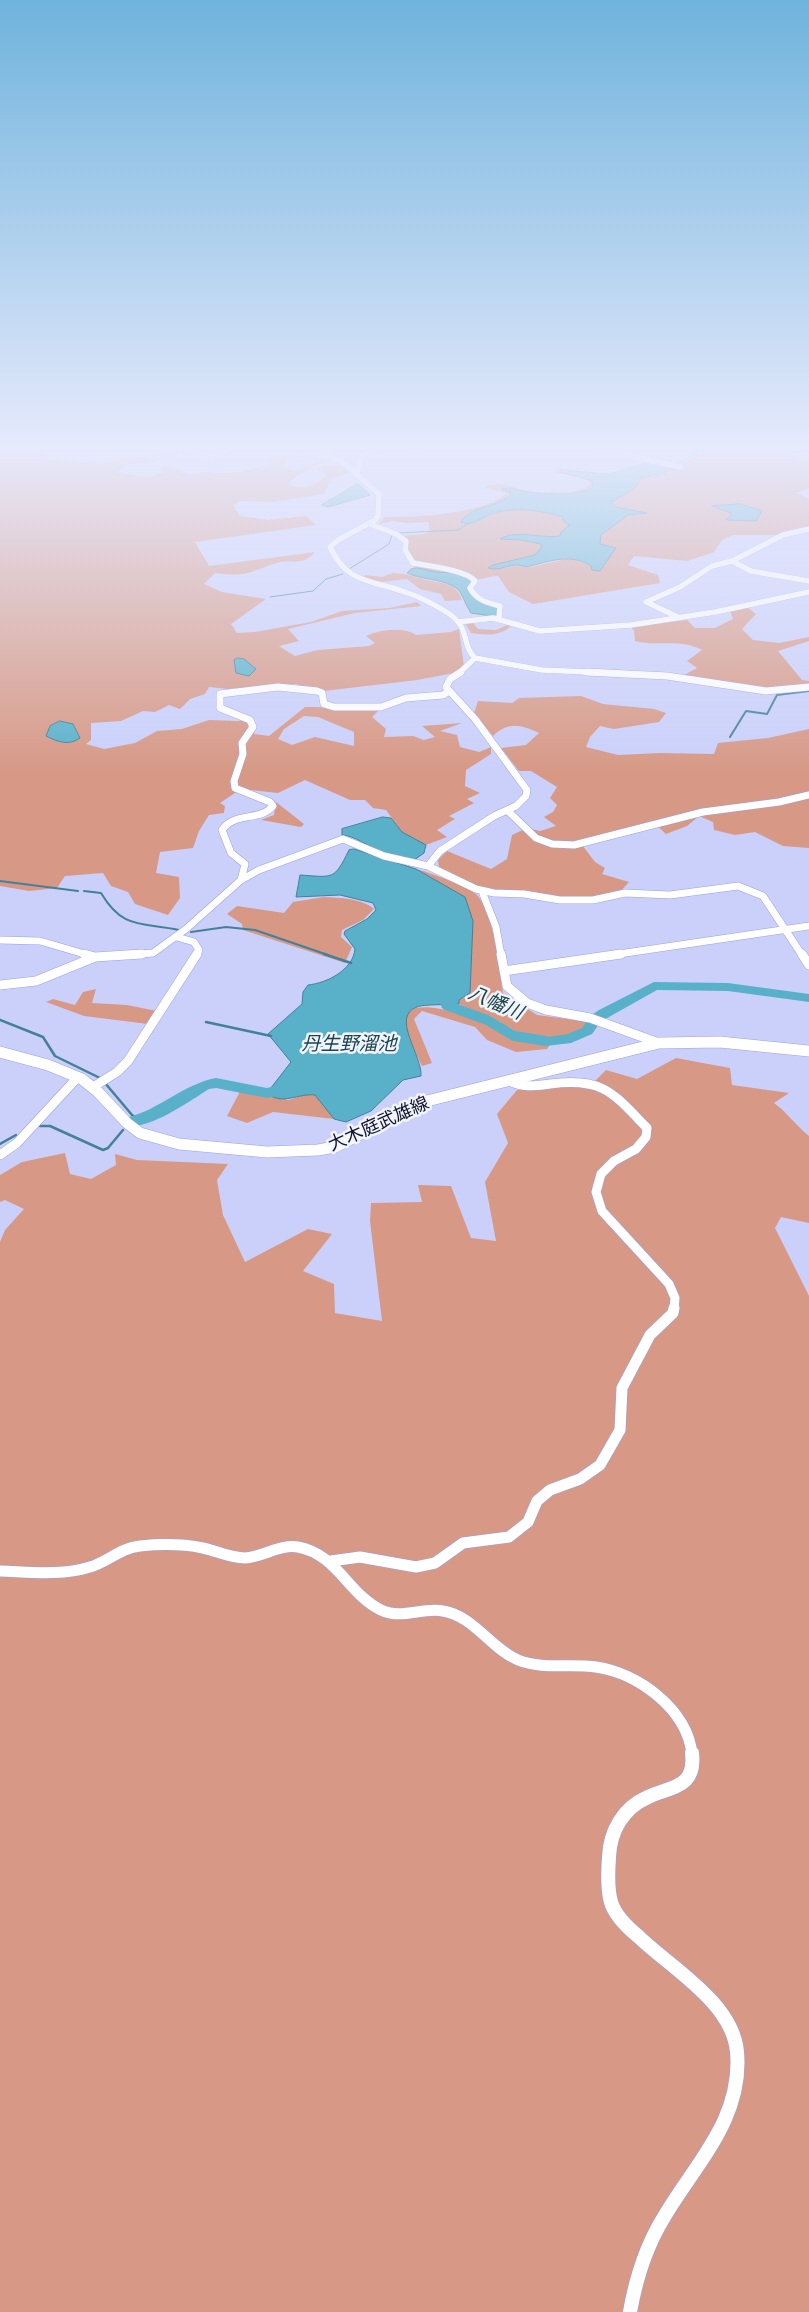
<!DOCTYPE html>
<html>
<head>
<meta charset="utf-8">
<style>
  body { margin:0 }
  canvas { display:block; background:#cad0fa }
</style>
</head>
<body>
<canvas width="809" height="2312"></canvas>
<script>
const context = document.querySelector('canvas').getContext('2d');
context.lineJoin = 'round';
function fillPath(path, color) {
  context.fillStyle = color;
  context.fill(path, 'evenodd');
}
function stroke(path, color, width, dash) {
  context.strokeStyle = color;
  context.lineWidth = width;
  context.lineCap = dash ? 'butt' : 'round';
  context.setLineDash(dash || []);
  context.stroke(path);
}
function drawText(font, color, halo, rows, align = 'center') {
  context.font = font + ' "Sofia Sans Condensed","Noto Sans JP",sans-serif';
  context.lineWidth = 5;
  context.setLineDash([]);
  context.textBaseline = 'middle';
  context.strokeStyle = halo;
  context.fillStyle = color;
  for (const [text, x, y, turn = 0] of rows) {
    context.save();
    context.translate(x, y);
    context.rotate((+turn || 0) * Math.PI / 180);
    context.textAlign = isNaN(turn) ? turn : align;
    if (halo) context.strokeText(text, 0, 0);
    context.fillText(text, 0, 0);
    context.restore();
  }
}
const green = new Path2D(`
  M0,449h46l-3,4 6,7 15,-1 40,5 8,-4 39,-4 22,-7h17l5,2 -5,5 -9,-3 -32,11 -13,-1 -11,2 -7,7 31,6 14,-6 -3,-4 7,-3 22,10 15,-3 32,1 32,-8 5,-8c20,-1 39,-4 58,5 -19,2 -29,11 -44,22 16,6 28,3 39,-9l-9,-6 5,-4h20l8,7 -19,7 -7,15 -52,8 -33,-1 -6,4 7,11 28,4 38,-4 10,9 -121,17 14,24 106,-14c-14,16 -22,6 -39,11 -28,10 -30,14 -61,10l-11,11 18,8 44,7 -35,25 6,9 18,-1 56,-10 31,-11 48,-3 27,-6 4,4 -66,7 -67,16 11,12 -20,5 16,10 23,-6 51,-4 6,-3 -9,-7c13,-6 37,-10 50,-1l35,-3 8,-3 5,37 -10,7 -37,7 -93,11 -29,-7 -67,5 -19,-2 -4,7 -15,5 -10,10 -11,-4 -14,7 -12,-1 -22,10 -30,2v17l-5,4 18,5 31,-6 22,-12 25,-2 27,-9 29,1 14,-3 4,7 -2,9 15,2 36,-29 76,1 -9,9 14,12 -2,8 29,-1 11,4 11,-3 -13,-11 40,-3 -22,8 17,4 3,12 19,5 12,-5v7l-25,16 -1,16 15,7 -13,6 7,4 -25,13 6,3 -18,11 10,7 -21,8 -24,-13 -16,-22 -13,-2 -8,-8h-15l-45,-20 -27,13 -37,-4 -21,14 5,3 -1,7 -15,2 -10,16 -6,17 -33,4 -4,21 23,4 1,21 -12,17 -33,-11 -7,-12 -17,-6 -8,-13 -38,3 -8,12 -28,3 -29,-5zM304,458l15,3 -23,10 -12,-5 3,-7zM304,716l14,1 36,15v14l-39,-9 -23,8 -14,-6 6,-10z
  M706,449h74l25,12 4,-2v29l-12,5 12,6v28l-28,8h-48l-11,5 -8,12 -27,9 -53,-5 -6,9 30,10 2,8 -127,21 -24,-12 -11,-16c-10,0 -17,4 -26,4l-58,-12v-6l-12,-25c9,-4 18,0 27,-5v-10l-22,1 -15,-2 -13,3 6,-7c26,1 106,-4 121,-24l-20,-5 2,-3c11,-1 23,-1 33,6 18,0 57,6 69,-7l-3,-5 -31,-6 -1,-2 4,-3 46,6 19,-4 -36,8 6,6 -7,7 -55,2 -11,-2 -9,2 -11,10 -30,10 -9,8 2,3c10,0 16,-6 25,-9 24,-9 63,-8 82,10l-10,7 -1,4 -20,1 -32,-2 5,5h9l19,4v4l-6,7 -46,11 16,2 13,-4 12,3 41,-9 20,8 25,-18 -16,-4 1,-9 27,-20 16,-1c-9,-4 -29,-3 -33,-12l29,-23 37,-8 -4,-5 14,-5zM740,504l10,5 6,12 -28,-1 -1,-2 4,-5 -16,-7z
  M393,573c13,0 22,4 34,7 16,4 29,2 35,20l-17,1 -4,-7 -21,-5 -13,-10 -27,3 -16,-3 1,-4 17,2z
  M746,606l10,8 -14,15 11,11 26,3 30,-6v4l-31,10 24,29 7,1v5l-33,4 -92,-15 13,-7 -10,-7 15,-11c-21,-12 -44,-3 -67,-9l-1,-11 -4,-3 57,-7 8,8h20l18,-9 -3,-8z
  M465,623h8l5,6 18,1 11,-5 4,1c-12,11 -25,9 -40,7z
  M581,696l22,8 51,5 12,4 -7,9 -45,7 -14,-3 -10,11 -4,10 32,8 42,-2 54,1 4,-11 50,-5 41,-9v119l-26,-2 -28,-14 -20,3 -21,-5 -1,-8 -14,-6 -12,10 -21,8 -13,-12 -74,19 16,21 10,6 -3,6 27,8 -9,10 -19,7 -42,-1 -79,-10 -41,-21 -1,-7 9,-9 44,18 16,-10 5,-24 15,-7 13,3 16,-5 -12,-9 9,-5 4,-7 -7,-7 7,-11 -26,-16h-12l-18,-23 25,-3 13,-12c-18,-8 -30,-12 -46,3l-19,-23 4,-12 34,2 7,-5z
  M276,802l28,22 -3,3 -40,-7 13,-5z
  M416,869c12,3 54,18 61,26 17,19 22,72 26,98l34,22 46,6 14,6 -5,7 -41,9 -4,6 -31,3 -29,-12 -12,-13 -53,-16 -8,8 18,44 -10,3c-6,-13 -18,-32 -16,-47 2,-25 62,-3 76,3 11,5 22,14 33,19l-1,-11 -55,-26v-4l7,-3 -1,-100z
  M324,897c15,1 38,1 50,12l-11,11 -21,10 -1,7 11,10 -7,16 -102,-33 -1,-6 -15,-10 10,-8 47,7 9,-11z
  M96,989l-4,14 35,2 30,6 -9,13 -64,-8 -38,-14 7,-3 22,6 8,-13z
  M676,1058l54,10 2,17 57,8 -15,10c14,10 21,22 35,33v87l-28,-6 -6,11 34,68v1016h-809v-1070l5,-12 19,-21 -19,-9 -5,2v-27l22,-13 43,-9 5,21 21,5 25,-14 -1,-11 22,6 91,4 -11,16 6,35 22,47 63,-33 24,5 -29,37 31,13 1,29 47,8 -12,-100 1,-18 51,-1 -4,-17 33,1 20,52 25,3 -11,-59 23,-39 -11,-29 20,-24 76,-7 13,-13 31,9z
  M243,1086l26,4 -2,3 21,7 20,-6 7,1 19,24 -61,-7 -26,11 -20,-7z`);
const water = new Path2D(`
  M649,462l29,7 -38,10 -3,6 -5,5 -21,12 5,5 31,6 -19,2 -27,20 -1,9 16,4 -16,23 -8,-1 -1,-4c-20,-13 -40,-5 -61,0 -5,2 -10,-2 -15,-1 -9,1 -18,6 -27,3l5,-3 42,-10 6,-7v-4l-19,-4 -22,-1c16,-10 42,0 60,-3l1,-4 9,-7 -6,-3 -2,-5c-23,-7 -48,-11 -71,-3 -10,4 -19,13 -30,8 12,-18 37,-13 51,-29l-10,-4c9,-3 19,2 28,3 15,3 50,3 62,-4l1,-7 -33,-9 1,-2 48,4z
  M358,484l12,11 -42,12 -6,-2z
  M740,504l22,7 -6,10 -28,-1 -2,-1 4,-3 1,-3 -19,-7z
  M418,568l18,4 22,1 14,8 -4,9 5,6 25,11 -1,10 -26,-4c-4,-6 -7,-14 -11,-21 -9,-13 -39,-12 -53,-19l4,-4z
  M238,658l6,1 12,10 -7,7 -13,-3 -2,-13z
  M60,721l13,3 7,14c-11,8 -22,4 -34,-2l4,-10z
  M383,817l8,1 11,14 24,13 -2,8 -10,7c-15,-3 -29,-6 -43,-13 -10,-5 -17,-11 -29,-12v-6z
  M354,849l62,20 49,28 8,24 -3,72 -11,7v4c-9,1 -36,0 -42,3 -27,9 6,50 4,69l-18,4 -32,31 -25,11 -12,-3 -19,-24c-17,-2 -33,11 -48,-2l24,-31 -23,-28 34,-30 1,-12 5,-7c19,-2 45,-15 47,-36l-11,-15 1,-3 22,-12 9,-9 -3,-7 -33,-8 -44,2 4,-22c33,2 34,6 49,-25z`);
const streamFar2 = new Path2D(`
  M677,464l27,-15
  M398,533l60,-3 11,-7
  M349,569l40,-25 3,-9
  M270,597l43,-6 13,-12 17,-5`);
const streamFar1 = new Path2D(`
  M730,737l16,-26 21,3 10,-19 32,-4
  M0,881l78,10
  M84,891l17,2c22,37 40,29 78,37
  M191,932l35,-5 29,3 73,25`);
const stream = new Path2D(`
  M324,954l27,9
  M0,1020l43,17 12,19 47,23
  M206,1022l65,14
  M105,1083l27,32 7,4
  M40,1126h10l53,24 5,-2 15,-18
  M0,1144l16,-9`);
const canal = new Path2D(`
  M446,1005l41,15 27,16 32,5`);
const river = new Path2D(`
  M654,982l74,1 81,11v8l-81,-11 -71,-1 -57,32 -8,12 -21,9 -25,3 -8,-5 3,-3 27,-4 14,-6 8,-12 9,-6z
  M216,1078l51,10 20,-5 5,1 3,4 -3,4 -25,6 -51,-10 -7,1c-18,11 -59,41 -80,36l-2,-4 2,-4c31,-8 55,-33 87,-39z`);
const minorFar4 = new Path2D(`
  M321,449l24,15 34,30 -1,22 -3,4 -37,20 -8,7c17,36 39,33 72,44 16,5 32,13 46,22 23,15 13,32 27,45l67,12 70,3
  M415,449h7
  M600,449l80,18
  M211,458l-1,-3 16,-6
  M357,474l5,-19 14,-6
  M370,524l26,10 10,7 -1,9 8,13c15,3 53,7 62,18l-5,7c6,12 18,15 30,18l-1,13
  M732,561l19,10 58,10
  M678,617l-32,-15 34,-15 32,-21 20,-5 51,-26 26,-6
  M458,622l35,-4 47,13 91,-6 84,-13 94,-20
  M459,673l16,-15`);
const minorFar3 = new Path2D(`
  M586,672l81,4 99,15 43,-4
  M508,811l28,27 16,6 22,1 129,-33 76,-10 30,-7
  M428,866l12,-15 54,-35 22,-10 10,-10 1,-6 -52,-71 -29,-32 4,-8 11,-7
  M241,880l4,-16 -14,-11 -9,-23c13,-19 38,-8 51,-24l-3,-4 -35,-14 -1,-7 9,-27 -1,-11 11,-16 -3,-7 -30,-12v-14l58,-7 39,4 5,2 2,11 10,3h47l25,-9 37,-3 5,-3
  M484,891l-1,3 13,33 5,28
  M177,937l17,5 5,8 -3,5
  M0,940l40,1 48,14
  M123,955l30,-2 33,-24 55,-49 18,-10 84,-31 41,17 44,10 48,23 18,4 30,1 36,6h33l32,-7 45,2 68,-9 25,10 39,59
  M612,955l197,-29`);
const minorFar2 = new Path2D(`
  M84,954l11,3
  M501,954l6,32 20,17 19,7 44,8 69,25
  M802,954l7,11
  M504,971l117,-17
  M0,985l36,-4 59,-24 47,-3
  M509,1081c15,7 25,5 41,3 53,-7 63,9 97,44l-1,9 -10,12 -22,12 -13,13 -5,18 6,19 67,73 6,14 -1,11
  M93,1087l24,-15 11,-11 69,-107
  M0,1155l17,-12 61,-66`);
const minorFar1 = new Path2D(`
  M331,1561l29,-4 56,10 19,-4 28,-20 46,-6 19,-15 9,-21 13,-11 30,-11 20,-14 20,-35 2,-42 28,-53 23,-22 1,-5
  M0,1571c30,1 61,5 90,-4 18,-5 30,-19 50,-21 20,-2 43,-2 63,2 14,3 27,10 42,10 18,-1 35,-14 53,-11 39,7 50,47 83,63 21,10 41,-3 62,1 31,5 47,37 75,49 25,10 52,3 78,7 42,6 91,42 96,87`);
const minor = new Path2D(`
  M630,2312c6,-34 16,-66 34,-95 31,-53 79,-98 73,-165 -4,-49 -66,-84 -98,-115 -11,-9 -24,-21 -28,-35 -4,-13 -3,-31 -2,-45 1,-26 14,-49 39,-60 24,-11 48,-9 44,-44`);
const major = new Path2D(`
  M0,1052l48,13 34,14 16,13 29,31 13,10 39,11 88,8 51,-2 17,-3 88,-45 236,-59 61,-1 89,9`);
const streetNames = [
  ["大木庭武雄線",379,1125,-24]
];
const waterNames = [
  ["八幡川",495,1004,23],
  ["丹生野溜池",349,1045]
];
fillPath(green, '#d79986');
fillPath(water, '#59b1c9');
stroke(water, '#438199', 1);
stroke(streamFar2, '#438199', 1);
stroke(streamFar1, '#438199', 2);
stroke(stream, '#438199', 2.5);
stroke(canal, '#59b1c9', 10);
fillPath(river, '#59b1c9');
stroke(minorFar4, '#99a1e3', 6);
stroke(minorFar3, '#99a1e3', 8);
stroke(minorFar2, '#99a1e3', 10);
stroke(minorFar1, '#99a1e3', 12);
stroke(minor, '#99a1e3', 15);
stroke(major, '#99a1e3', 12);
stroke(minorFar4, '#fff', 5.5);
stroke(minorFar3, '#fff', 7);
stroke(minorFar2, '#fff', 9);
stroke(minorFar1, '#fff', 11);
stroke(minor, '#fff', 14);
stroke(major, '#fff', 11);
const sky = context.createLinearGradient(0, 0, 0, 772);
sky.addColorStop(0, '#6fb3dc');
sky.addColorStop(0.58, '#e7eafd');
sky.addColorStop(1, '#e7eafd00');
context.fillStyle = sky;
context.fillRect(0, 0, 809, 772);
drawText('18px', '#10122a', '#f2f4fb', streetNames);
drawText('italic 19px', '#1a434d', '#f2f4fb', waterNames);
</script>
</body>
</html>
